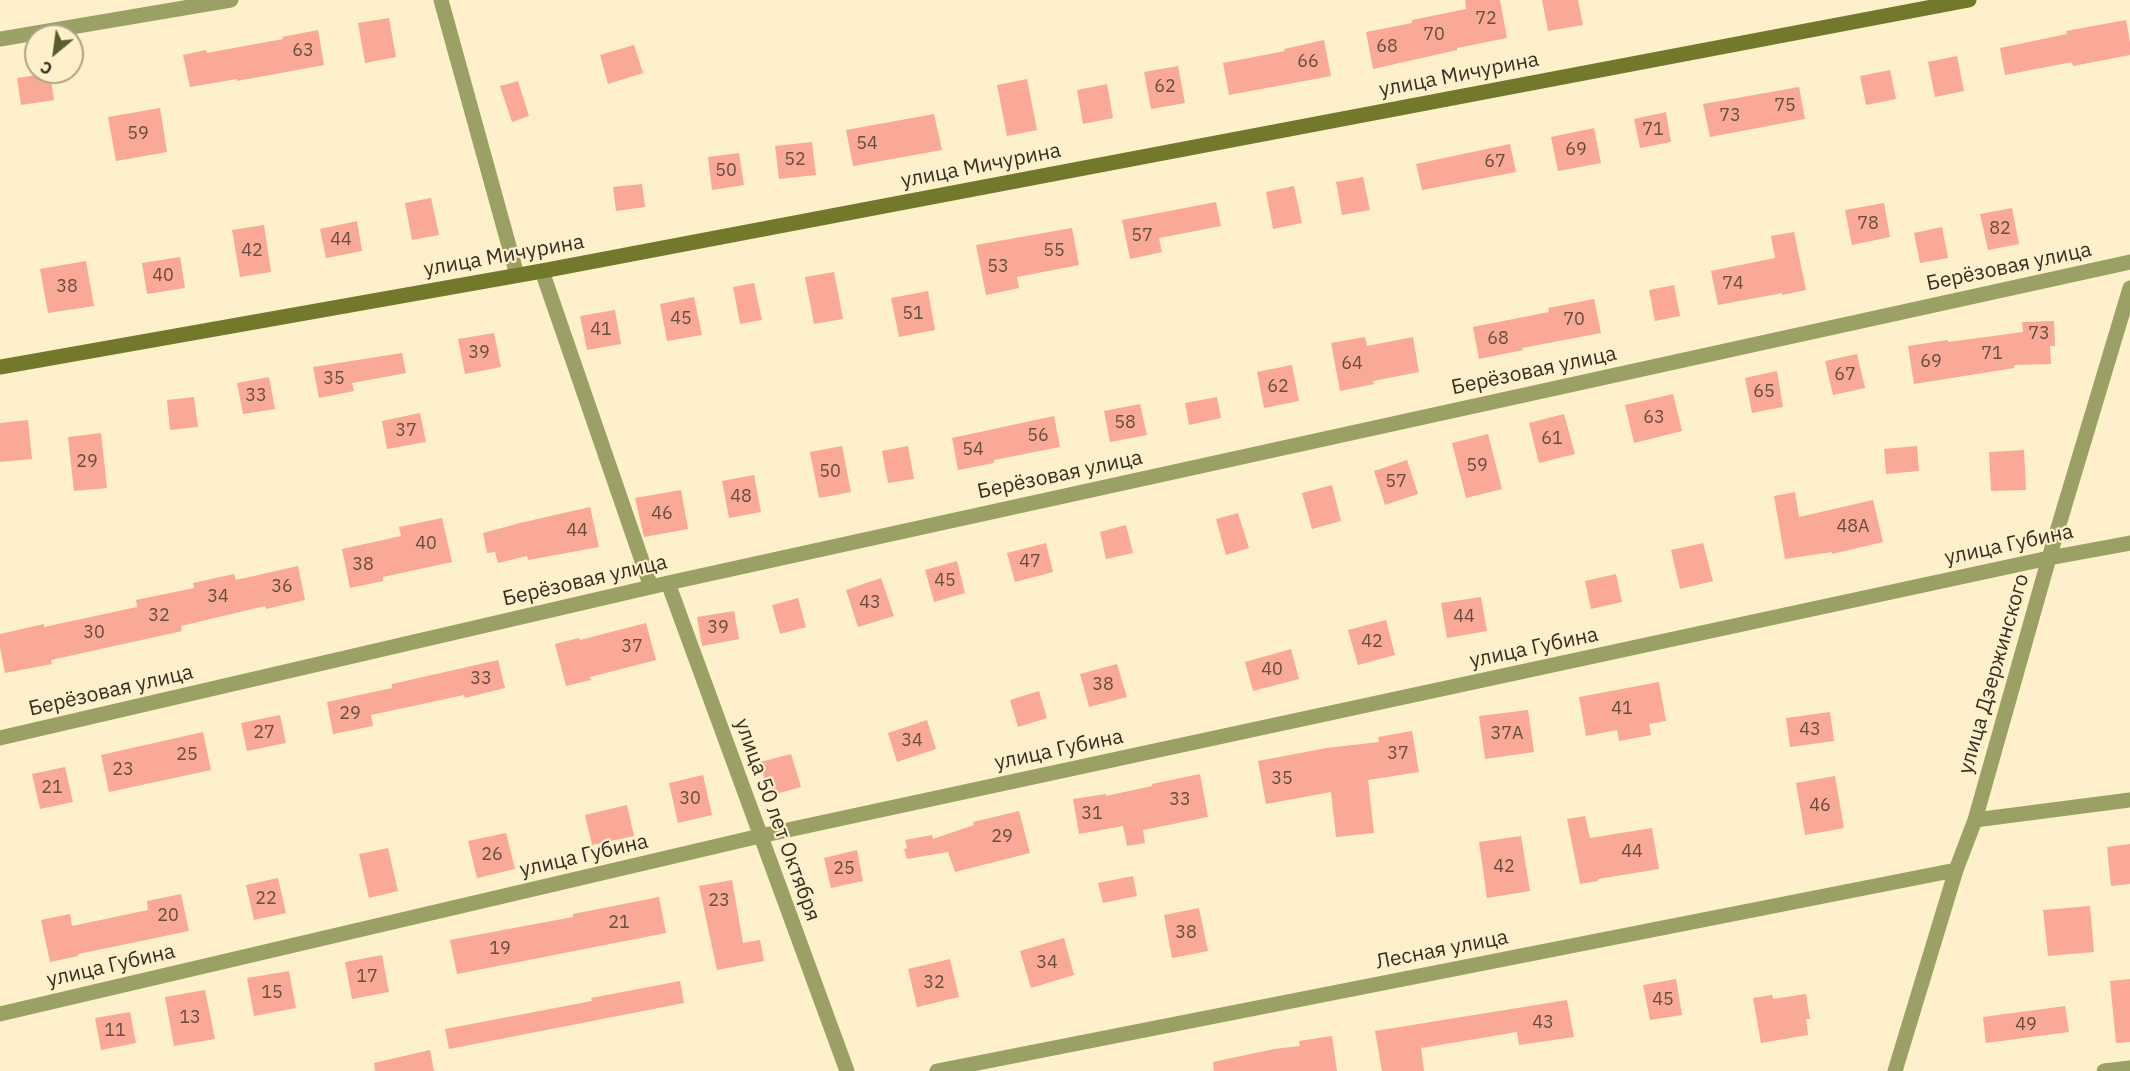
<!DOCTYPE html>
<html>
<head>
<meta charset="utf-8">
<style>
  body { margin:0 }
  #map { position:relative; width:2130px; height:1071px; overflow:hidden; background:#fef0cb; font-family:"IBM Plex Sans",sans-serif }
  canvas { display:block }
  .north { position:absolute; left:24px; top:24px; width:60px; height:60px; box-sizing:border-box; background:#fef0cb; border:2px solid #aea387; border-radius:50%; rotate:209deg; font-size:16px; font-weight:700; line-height:24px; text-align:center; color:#352f21 }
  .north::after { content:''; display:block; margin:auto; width:21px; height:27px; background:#5a5d2a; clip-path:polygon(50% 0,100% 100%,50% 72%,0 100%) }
</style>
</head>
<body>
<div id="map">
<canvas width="2130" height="1071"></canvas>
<div class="north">С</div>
</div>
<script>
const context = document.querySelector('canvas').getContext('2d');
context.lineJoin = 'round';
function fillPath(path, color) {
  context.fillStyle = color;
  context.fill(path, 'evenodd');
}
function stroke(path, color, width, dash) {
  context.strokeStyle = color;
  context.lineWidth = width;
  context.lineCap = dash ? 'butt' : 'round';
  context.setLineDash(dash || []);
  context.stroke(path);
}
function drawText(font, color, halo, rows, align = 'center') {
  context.font = font + ' "IBM Plex Sans",sans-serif';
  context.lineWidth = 4.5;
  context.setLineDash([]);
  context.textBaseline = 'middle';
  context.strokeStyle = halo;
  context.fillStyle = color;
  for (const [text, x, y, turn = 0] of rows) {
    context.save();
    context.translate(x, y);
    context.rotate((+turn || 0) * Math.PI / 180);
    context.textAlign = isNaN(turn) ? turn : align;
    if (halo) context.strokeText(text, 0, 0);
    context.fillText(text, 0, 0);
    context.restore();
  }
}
const building = new Path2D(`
  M1465,0h35l7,38 -50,10v2l-84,19 -7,-37 46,-9v-3l54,-11z
  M1542,0h36l5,25 -35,6z
  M389,18l7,39 -31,6 -7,-40z
  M2126,20l4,22v13l-57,11 -1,-4 -67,13 -5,-27 67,-14 -1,-3z
  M318,30l6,35 -87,16v-2l-47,8 -7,-32 23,-5 1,3 76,-14 -1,-2z
  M1324,40l7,36 -102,19 -6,-32 62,-12 -1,-2z
  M634,45l9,28 -35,11 -8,-29z
  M1957,56l7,35 -29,6 -7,-35z
  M1178,66l7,37 -34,6 -7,-37z
  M1890,70l6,29 -30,6 -6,-29z
  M50,73l4,27 -33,5 -4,-27z
  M1027,79l10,51 -30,6 -10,-51z
  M518,81l11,35 -17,6 -12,-36z
  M1107,84l6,34 -30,6 -6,-34z
  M1799,87l6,32 -95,18 -7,-33z
  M160,108l7,44 -51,9 -8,-44z
  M1666,112l5,30 -31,6 -6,-29z
  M934,114l8,36 -89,16 -7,-36z
  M1594,128l7,35 -43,8 -7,-34z
  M812,142l4,33 -37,4 -4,-33z
  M1510,144l6,28 -94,18 -6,-26z
  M739,153l5,32 -32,5 -4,-33z
  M1363,177l7,33 -28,5 -6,-33z
  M642,184l3,23 -29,4 -3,-24z
  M1294,186l8,37 -29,6 -7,-37z
  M431,198l8,37 -27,5 -7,-37z
  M1216,202l5,24 -62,12 3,14 -32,7 -8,-39z
  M1884,203l6,34 -38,8 -7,-35z
  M2012,208l7,36 -31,6 -8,-36z
  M357,221l5,30 -36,7 -6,-29z
  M264,225l7,47 -31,5 -8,-47z
  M1942,227l6,31 -28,5 -6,-30z
  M1072,228l7,37 -62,12 2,11 -33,7 -10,-50z
  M1794,232l12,58 -24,5v-2l-64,12 -7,-34 64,-13 -4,-22z
  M180,257l5,31 -38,6 -5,-31z
  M86,261l8,45 -46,7 -8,-44z
  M834,272l9,47 -29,5 -9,-47z
  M754,283l8,37 -22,4 -7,-37z
  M1674,285l6,31 -25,5 -6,-31z
  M928,291l7,39 -36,7 -8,-39z
  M694,297l8,38 -35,6 -7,-37z
  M1594,299l7,34 -79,15 1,2 -44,9 -6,-32 76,-15 -1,-4z
  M615,310l6,34 -34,6 -7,-34z
  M2054,321l1,25h-5l1,18 -37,1v3l-100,16 -6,-38 40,-6v2l75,-10 -1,-10z
  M494,333l7,34 -36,7 -7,-35z
  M1365,337l2,9 46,-9 6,35 -46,9 1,3 -34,7 -9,-48z
  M402,353l4,20 -54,10 2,8 -35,7 -6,-31z
  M1857,354l8,34 -32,7 -8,-34z
  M1292,365l7,36 -35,7 -7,-36z
  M1777,371l6,36 -31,6 -7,-35z
  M269,377l6,32 -32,5 -6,-31z
  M1673,394l9,37 -48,12 -9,-38z
  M194,397l4,30 -28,3 -3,-30z
  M1217,397l4,21 -32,7 -4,-22z
  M1140,404l7,31 -37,7 -6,-31z
  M420,413l6,29 -39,7 -5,-28z
  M1564,414l11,40 -36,9 -10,-40z
  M1054,416l6,31 -66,13v3l-36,7 -6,-32z
  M28,420l4,39 -32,3v-39z
  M101,433l6,55 -33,3 -6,-54z
  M1488,434l14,55 -36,9 -14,-55z
  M842,446l9,46 -32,6 -9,-46z
  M908,446l6,33 -26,4 -6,-32z
  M1917,446l2,25 -33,3 -2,-25z
  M2024,450l2,40 -35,1 -2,-39z
  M1407,460l11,34 -33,11 -11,-34z
  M754,475l7,37 -32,6 -7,-37z
  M1332,485l9,36 -29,8 -10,-36z
  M681,490l7,39 -44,8 -9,-39z
  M1795,492l4,25 74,-17 10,42 -51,12v-2l-47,7 -11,-63z
  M590,507l9,40 -71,13 -1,-4 -29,7 -3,-11 -8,1 -4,-20 37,-10z
  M1238,513l11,35 -23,7 -10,-36z
  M442,518l10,44 -69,15v4l-33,7 -8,-39 59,-13 -2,-9z
  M1126,525l7,28 -27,6 -6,-27z
  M1046,543l7,29 -38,10 -8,-29z
  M1703,543l10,38 -33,8 -9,-39z
  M957,561l8,32 -31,9 -9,-32z
  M298,566l7,34 -39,9 -1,-3 -84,20 1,5 -131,29 1,4 -47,9 -5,-25v-14l44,-10v3l93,-20 -1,-7 58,-12 -1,-5 41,-9 2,6z
  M1616,574l6,28 -31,7 -6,-28z
  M881,578l13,38 -36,11 -12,-37z
  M1481,597l6,34 -40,7 -6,-35z
  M798,598l8,29 -26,7 -8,-29z
  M734,611l5,28 -37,7 -5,-29z
  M1386,620l9,35 -37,10 -10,-35z
  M646,623l10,37 -66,17 1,3 -25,6 -11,-42 24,-6 1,2z
  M1291,649l8,30 -46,12 -8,-29z
  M498,660l7,28 -40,10 -1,-3 -93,20 2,11 -40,8 -6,-32 65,-14v-4z
  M1117,664l10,33 -38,10 -9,-33z
  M1659,682l7,39 -17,3 2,11 -32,6 -2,-11 -31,6 -7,-39z
  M1039,691l8,27 -29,9 -8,-27z
  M1528,710l6,42 -49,7 -6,-43z
  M1830,712l4,29 -44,6 -4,-29z
  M280,715l6,28 -39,8 -6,-28z
  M927,720l9,29 -39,13 -9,-29z
  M1412,731l7,41 -51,8 6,53 -38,4 -5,-45 -65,12 -8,-43 69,-13 52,-6 -1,-5z
  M203,732l8,38 -102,22 -8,-37z
  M791,754l10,33 -32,9 -9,-34z
  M65,767l8,35 -33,7 -8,-35z
  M1200,774l8,43 -65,13 2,13 -18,3 -4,-20 -44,8 -6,-35 33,-5v2l46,-10v-2z
  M703,775l9,40 -34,8 -9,-40z
  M1835,776l9,52 -39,7 -9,-52z
  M627,805l7,31 -42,9 -7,-30z
  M1019,811l11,42 -75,19 -7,-20 -41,7 -3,-10 3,-1 -2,-8 27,-5 1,4 41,-14 -1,-3z
  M1585,816l5,22 62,-10 7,41 -61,10v2l-18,3 -13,-65z
  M506,833l9,36 -38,9 -9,-37z
  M1521,836l9,55 -43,7 -8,-56z
  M2130,844v40l-19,2 -4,-39z
  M388,848l10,43 -29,7 -10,-44z
  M857,850l6,31 -32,7 -7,-30z
  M1133,876l4,20 -34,7 -5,-20z
  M278,878l8,35 -32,7 -8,-35z
  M732,880l11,63 17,-3 4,21 -47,9 -18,-84z
  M181,894l8,37 -111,23v2l-28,6 -9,-42 29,-6 2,12 76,-16 -1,-9z
  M659,897l7,36 -209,41 -7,-34 123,-23v-3z
  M2090,906l4,46 -46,4 -5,-46z
  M1199,908l9,43 -36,7 -8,-43z
  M1064,938l10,37 -43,13 -11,-37z
  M382,955l7,37 -37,7 -7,-37z
  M950,959l9,38 -42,10 -9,-38z
  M289,971l7,37 -42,8 -7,-38z
  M1676,979l6,36 -32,5 -7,-35z
  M2130,979v63l-14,1 -6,-62z
  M680,981l4,22 -235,46 -4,-20 147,-28 -1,-3z
  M205,990l10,49 -41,7 -9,-49z
  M1806,994l4,25h-4l2,16 -47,8 -8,-45 19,-3 1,4z
  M1567,1000l7,37 -55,8 -2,-13 -96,16 3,23h-42l-7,-40z
  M2065,1006l4,26 -83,11 -3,-26z
  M130,1012l6,31 -35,7 -6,-32z
  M1332,1036l5,35h-123l-1,-9 61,-13 26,-3 -1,-5z
  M430,1050l4,21h-59l-1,-8z`);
const street = new Path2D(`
  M441,0l76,275
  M0,39l231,-39
  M542,271l109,316
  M668,583l179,488
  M0,738l668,-155 1462,-321
  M1975,820l155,-20
  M0,1014l760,-178 1289,-278 81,-15
  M937,1071l1019,-201
  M1895,1071l61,-201 19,-50 74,-262 81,-270
  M2104,1071l26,-3`);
const secondary = new Path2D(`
  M0,367l542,-96 1427,-271`);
const numberNames = [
  ["72",1486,19],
  ["70",1434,35],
  ["68",1387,47],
  ["63",303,51],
  ["66",1308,62],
  ["62",1165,87],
  ["75",1785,106],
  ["73",1730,116],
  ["71",1653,130],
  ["59",138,134],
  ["54",867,144],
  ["69",1576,150],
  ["52",795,160],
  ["67",1495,162],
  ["50",726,171],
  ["78",1868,224],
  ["82",2000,229],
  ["57",1142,236],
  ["44",341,240],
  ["42",252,251],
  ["55",1054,251],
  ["53",998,267],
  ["40",163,276],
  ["74",1733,284],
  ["38",67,287],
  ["51",913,314],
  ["45",681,319],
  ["70",1574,320],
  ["41",601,330],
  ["73",2039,334],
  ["68",1498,339],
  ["39",479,353],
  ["71",1992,354],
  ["69",1931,362],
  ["64",1352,364],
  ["67",1845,375],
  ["35",334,379],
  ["62",1278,387],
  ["65",1764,392],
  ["33",256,396],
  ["63",1654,418],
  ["58",1125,423],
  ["37",406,431],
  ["56",1038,436],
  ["61",1552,439],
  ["54",973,450],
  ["29",87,462],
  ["59",1477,466],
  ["50",830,472],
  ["57",1396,482],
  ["48",741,497],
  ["46",662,514],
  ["48А",1853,527],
  ["44",577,531],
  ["40",426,544],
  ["47",1030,562],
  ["38",363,565],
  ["45",945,581],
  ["36",282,587],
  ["34",218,597],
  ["43",870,603],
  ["32",159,616],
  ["44",1464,617],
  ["39",718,628],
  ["30",94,633],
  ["42",1372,642],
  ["37",632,647],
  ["40",1272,670],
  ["33",481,679],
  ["38",1103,685],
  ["41",1622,709],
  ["29",350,714],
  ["43",1810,730],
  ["27",264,733],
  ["37А",1507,734],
  ["34",912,741],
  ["37",1398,754],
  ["25",187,755],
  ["23",123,770],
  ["35",1282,779],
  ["21",52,788],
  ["30",690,799],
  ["33",1180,800],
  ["46",1820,806],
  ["31",1092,814],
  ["29",1002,837],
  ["44",1632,852],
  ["26",492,855],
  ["42",1504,867],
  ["25",844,869],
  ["22",266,899],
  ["23",719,901],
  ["20",168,916],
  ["21",619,923],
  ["38",1186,933],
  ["19",500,949],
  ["34",1047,963],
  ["17",367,977],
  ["32",934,983],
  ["15",272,993],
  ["45",1663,1000],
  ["13",190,1018],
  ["43",1543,1023],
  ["49",2026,1025],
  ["11",115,1031]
];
const streetNames = [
  ["улица Мичурина",1459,75,-11],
  ["улица Мичурина",981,166,-11],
  ["улица Мичурина",504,256,-10],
  ["Берёзовая улица",2009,267,-12],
  ["Берёзовая улица",1534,371,-12],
  ["Берёзовая улица",1060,475,-12],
  ["улица Губина",2009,545,-12],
  ["Берёзовая улица",585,581,-13],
  ["улица Губина",1534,648,-12],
  ["улица Дзержинского",1994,674,-74],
  ["Берёзовая улица",111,691,-13],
  ["улица Губина",1059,750,-12],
  ["улица 50 лет Октября",777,820,70],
  ["улица Губина",584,856,-13],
  ["Лесная улица",1442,950,-11],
  ["улица Губина",111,966,-13]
];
fillPath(building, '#faa996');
stroke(street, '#9ba164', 15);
stroke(secondary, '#73792b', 15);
drawText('18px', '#664e3e', null, numberNames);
drawText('21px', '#352f21', '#fef0cb', streetNames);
</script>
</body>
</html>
